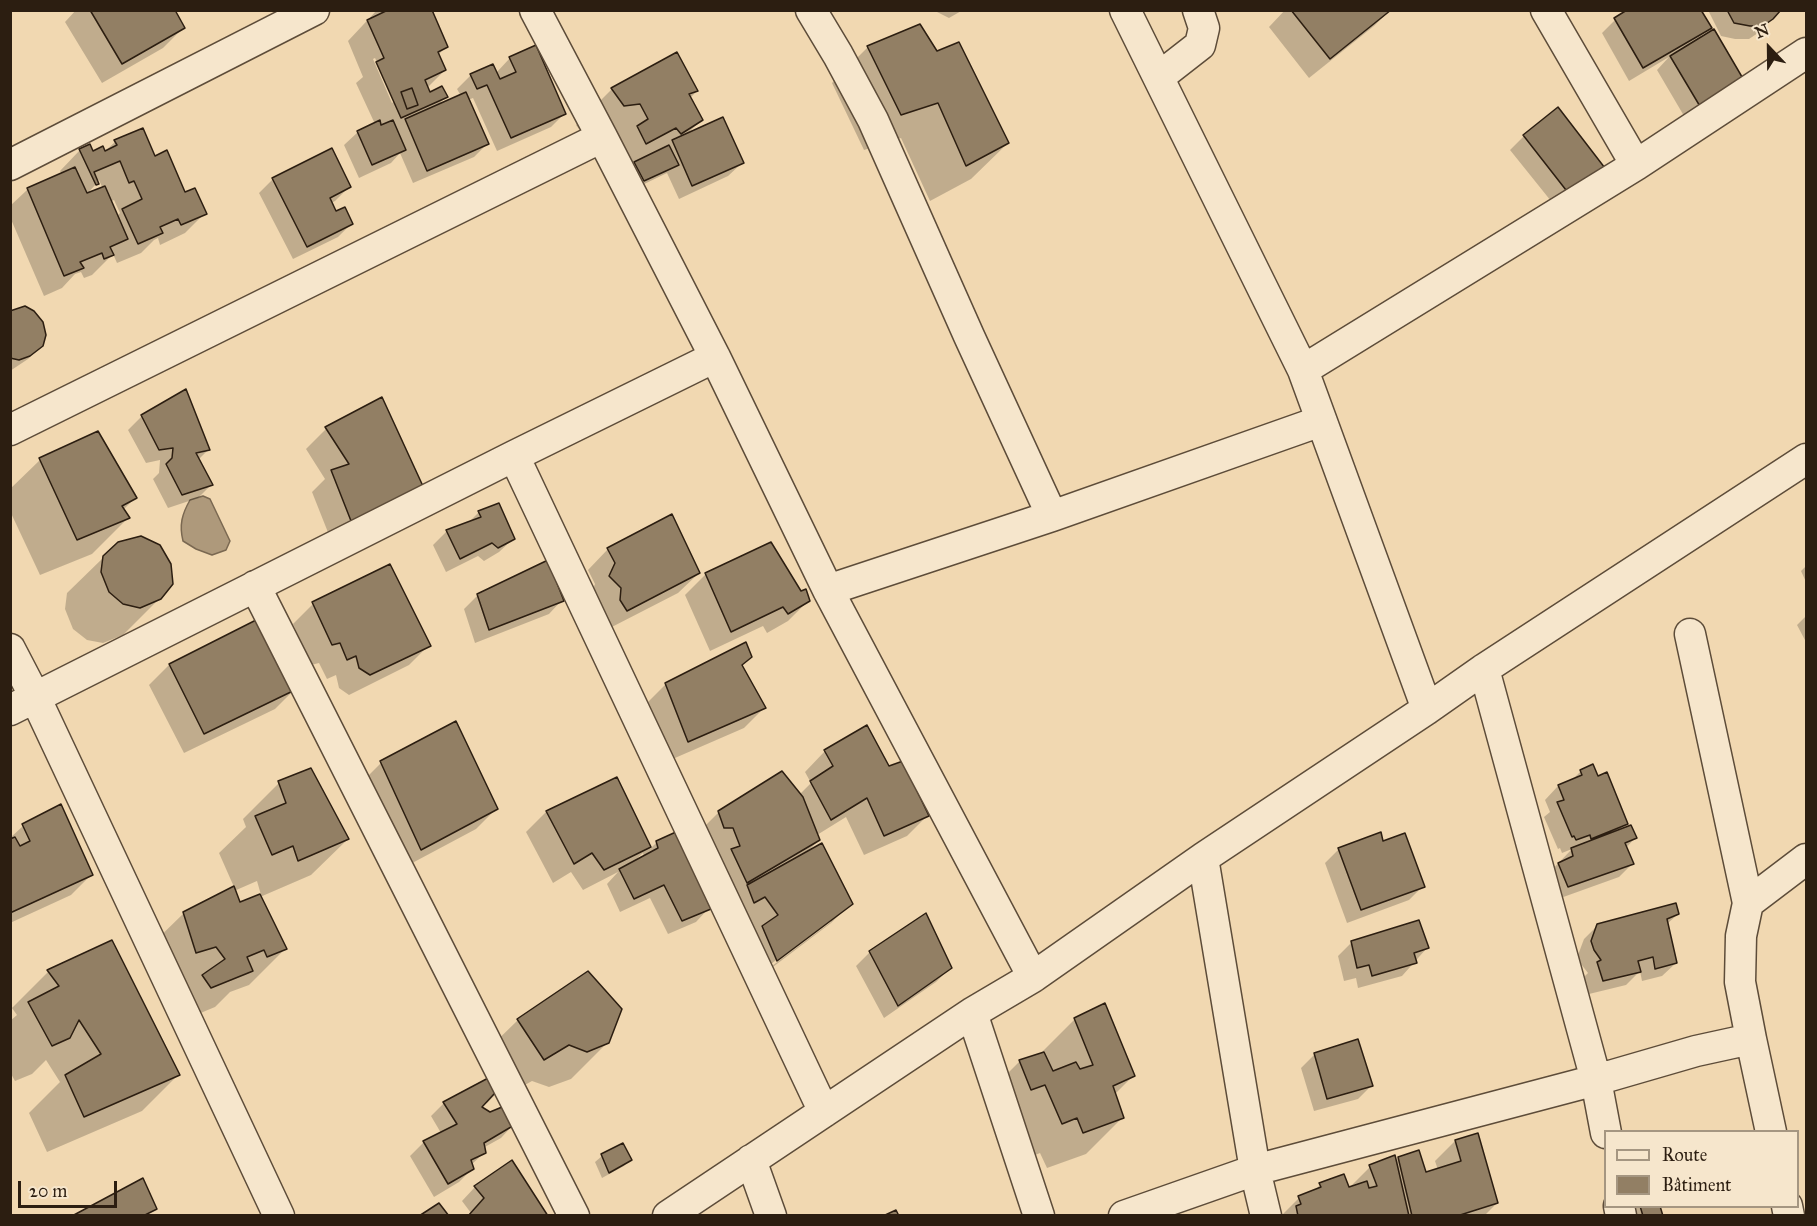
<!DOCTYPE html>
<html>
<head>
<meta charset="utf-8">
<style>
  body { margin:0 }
  #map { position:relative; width:1817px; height:1226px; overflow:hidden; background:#f1d8b1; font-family:"IM FELL Great Primer",serif }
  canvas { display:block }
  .frame { position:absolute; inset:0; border:12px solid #2c1e11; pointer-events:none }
  .legend { position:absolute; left:1604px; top:1130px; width:195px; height:78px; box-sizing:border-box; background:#f6e6cc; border:2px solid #a59681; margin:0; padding:8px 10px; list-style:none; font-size:18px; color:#2c1e11 }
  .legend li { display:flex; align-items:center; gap:12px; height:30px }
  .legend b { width:30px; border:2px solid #a59681 }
  .north { position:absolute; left:1739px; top:18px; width:60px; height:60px; -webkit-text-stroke:4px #f6e6cc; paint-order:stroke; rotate:338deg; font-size:16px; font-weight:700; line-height:24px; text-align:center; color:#2c1e11 }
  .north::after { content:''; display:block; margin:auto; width:21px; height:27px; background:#2c1e11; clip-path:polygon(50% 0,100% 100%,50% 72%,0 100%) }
  .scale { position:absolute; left:18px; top:1181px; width:99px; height:27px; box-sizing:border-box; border:3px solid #2c1e11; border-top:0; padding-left:8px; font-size:18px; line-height:21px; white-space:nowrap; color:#2c1e11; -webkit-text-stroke:4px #f6e6cc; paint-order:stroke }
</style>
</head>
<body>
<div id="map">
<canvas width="1817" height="1226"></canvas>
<div class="frame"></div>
<ul class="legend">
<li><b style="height:8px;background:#f6e6cc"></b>Route</li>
<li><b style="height:16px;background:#927f64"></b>Bâtiment</li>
</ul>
<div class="north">N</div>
<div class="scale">20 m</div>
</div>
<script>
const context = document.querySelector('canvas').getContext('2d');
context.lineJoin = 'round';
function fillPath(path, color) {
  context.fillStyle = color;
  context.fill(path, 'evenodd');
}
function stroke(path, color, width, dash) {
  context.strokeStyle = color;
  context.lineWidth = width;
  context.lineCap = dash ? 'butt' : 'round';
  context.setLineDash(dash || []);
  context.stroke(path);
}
const water = new Path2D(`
  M203,496l7,3 20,42 -4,9 -14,5 -16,-6 -13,-8c-4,-16 -1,-27 7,-41z`);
const shadow = new Path2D(`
  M76,10h97l10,18 -20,20 -61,35 -37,-61z
  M377,10h53l16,37 -8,8 7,15 -18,18 2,6 17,3 -10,10 25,-11 -4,-7 14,-14 25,-2 14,-15 54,56 -13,13 -54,24 -24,-53 -5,2 19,44 -13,13 -61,26 -13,-30 -9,10 -32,15 -15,-33 14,-13 17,-8 -19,-41 7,-6 -15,-36zM375,58l20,43 -3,2 -19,-44z
  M933,10h30l-14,8z
  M1285,10h105l-16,16 -65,52 -40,-51z
  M1708,10h71l-21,23 -9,6h-14l-14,-3z
  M1615,20l95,7 -13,13 46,42 -56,39 -30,-51 12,-13 -40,24 -27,-48z
  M868,47l68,5 72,91 -37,36 -41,22 -29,-63 -37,12 -32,-67z
  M612,89l85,2 -7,7 11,22 -15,15 56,28 -14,13 -49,23 -12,-26 -29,14 -50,-46 -12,-16z
  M1558,110l48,61 -47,40 -49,-61 14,-14z
  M115,142l39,16 30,36 21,19 -20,20 -25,12 -2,-7 -4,2 -13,13 -24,10 -4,-9 -21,21 -8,3 -3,-6 -6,2 -13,14 -18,8 -34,-79v-11l17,-16 35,-16 -2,-3 20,-21 24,2zM99,180l4,9 -18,7 12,-13 -1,-2zM114,200l6,13 -4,4 -6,-15z
  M273,179l76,8 -14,14 -4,2 4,10 17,10 -14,14 -45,22 -34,-66z
  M10,312l32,33 -14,14 -18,12z
  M185,391l23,59 -10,10 13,25 -13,13 -30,10 -15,-29 6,-6 1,-13 -14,3 -18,-33 14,-14z
  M381,399l40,85 -88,61 -21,-53 13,-13 -19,-30 20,-20z
  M97,433l38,65 -12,12 5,8 -36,36 -52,21 -30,-64v-22l30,-29z
  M479,512l34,27 -14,13 -15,9 -6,-5 -32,16 -13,-27 13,-13 21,-8z
  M771,544l30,49 7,8 -20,20 -21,12 -4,-7 -53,25 -25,-56 20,-20z
  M608,549l91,24 -21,20 -72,37 -16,-33 5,-13 -7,-14z
  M104,557l56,41 -37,37 -20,8 -16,-3 -14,-11 -8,-20 2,-16z
  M1806,566v16l-5,-11z
  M478,595l84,5 -13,14 -74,29 -11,-34z
  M313,604l116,41 -20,20 -60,30 -10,-7 -3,-13 -9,4 -8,-16 -8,2 -18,-41z
  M1806,616v26l-9,-17z
  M261,619l34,70 -20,20 -91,44 -35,-68 20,-20z
  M750,657l-9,9 23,42 -20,20 -76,33 -22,-57 20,-20z
  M825,751l64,17 38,48 -20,20 -43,19 -18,-38 -29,18 2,5 -12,12 44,51 -20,20 -74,56 -14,-32 14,-14 -12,-17 -46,-84 20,-20 80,-17 12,-12 -6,-11zM831,918v4l-59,44 -1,-2z
  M381,763l115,46 -20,20 -75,40 -40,-86z
  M1581,771l16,7 29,45 -8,8 17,7 -9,10 6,16 -13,13 -64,23 -10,-23 27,-28 -10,4 -2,-5 -2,1 -14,-32 6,-5 -5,-12 13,-14 13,-5z
  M616,779l34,70 7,-7 28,11 24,55 -13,14 -28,12 -18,-36 -30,14 -13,-28 11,-12 -35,18 -12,-18 -18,11 -27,-51 20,-20zM643,853l1,4 -12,6z
  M279,783l69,56 -37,36 -51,22 25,52 -36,36 -19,7 -15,15 -41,17 -27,-75 37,-36 50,-26 -15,-34 27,-26 -3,-8zM257,881l4,14 -21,9 -6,-13z
  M23,826l68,49 -20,20 -61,28v-85z
  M1383,843l40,43 -14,14 -62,23 -22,-60 14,-14z
  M1678,914l-11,10 9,39 -14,13 -20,5 -2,-10 -14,14 -37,9 -5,-17 4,-4 -7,-9 -3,-9 6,-16 14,-14z
  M111,942l67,133 -36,36 -95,41 -18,-39 31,-31 -14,-22 -14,14 -17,7 -5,-9v-51l7,-6 -5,-7 36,-36z
  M1352,942l75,6 -25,28 -44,12 -2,-10 -12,3 -6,-25z
  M870,952l80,16 -14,14 -52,36 -28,-52z
  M588,973l20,69 -37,37 -22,8 -17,-6 -25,14 -26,-39 37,-36z
  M1075,1019l59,56 -20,20 8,23 -36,36 -39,14 -7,-15 -14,6 -31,-34 -11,-28 36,-36 18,-5z
  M1315,1054l56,32 -13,13 -44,12 -13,-43z
  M500,1090l-13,13 -8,4 35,17 -13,14 -18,10 1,5 -13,12 1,4 -13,13 -25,15 -24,-41 13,-13 18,-10 -10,-17 13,-13z
  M1455,1141l42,62 -13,13h-203l18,-18 13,-5 8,-8 23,-9 5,13 22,-22 25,-5 3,-4 27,16 13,-4 -3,-9z
  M602,1156l28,3 -6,7 -22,12 -7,-16z
  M512,1162l35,54h-79l3,-3 -9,-12 13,-14z
  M1623,1206h36l3,10h-36z`);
const building = new Path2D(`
  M90,10h85l10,18 -63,36z
  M388,10h44l16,37 -10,5 8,18 -21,10 5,12 12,-6 6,11 -47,21 -25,-56 8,-4 -17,-38zM412,88l6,17 -11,4 -6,-17z
  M1291,10h100l-61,49z
  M1627,10h74l11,18 -69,40 -29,-50z
  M1727,10h54l-8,9 -10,7h-13l-16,-3z
  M920,24l17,27 22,-9 50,101 -43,23 -28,-63 -37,12 -34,-69z
  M1714,29l31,53 -44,26 -31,-52z
  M536,45l30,69 -55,24 -24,-53 -10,4 -7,-15 23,-10 7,15 16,-7 -7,-15z
  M677,52l21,39 -9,3 14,26 -22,14 -5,-6 -30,16 -9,-18 11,-7 -8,-15 -16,2 -13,-18z
  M412,88l6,17 -11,4 -6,-17z
  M466,92l23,52 -62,27 -22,-52z
  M1558,107l50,65 -35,27 -50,-64z
  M723,117l21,46 -52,23 -20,-46z
  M380,120l1,5 12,-5 13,30 -34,15 -15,-34z
  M143,128l12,28 12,-6 18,42 10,-4 12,26 -26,11 -3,-6 -18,8 3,6 -25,11 -16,-35 20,-10 -8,-18 -5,2 -9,-22 -26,11 5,12 -3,1 -17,-36 11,-5 3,7 10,-5 2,5 12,-6 -3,-5z
  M669,145l10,20 -35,16 -10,-19z
  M332,148l19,39 -21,11 6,13 9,-4 8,17 -46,23 -35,-69z
  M75,167l12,26 18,-7 23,53 -18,8 4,8 -10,4 -2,-6 -22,9 4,6 -20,8 -37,-88z
  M25,306l9,5 9,11 3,13 -3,11 -13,10 -11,4 -9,-2v-47z
  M186,389l24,61 -14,3 17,32 -31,10 -16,-31 6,-6 1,-10 -14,2 -18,-35z
  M382,397l40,87 -3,9 -66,33 -22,-56 18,-6 -24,-37z
  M98,431l39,67 -15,8 8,12 -53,22 -38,-82z
  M499,503l16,36 -17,9 -6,-5 -32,16 -14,-29 35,-13 -3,-6z
  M672,514l28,59 -73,38 -7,-11 1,-12 -12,-12 6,-13 -8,-15z
  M141,536l19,9 11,19 2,20 -12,15 -21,9 -17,-4 -14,-12 -8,-20 2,-16 15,-14z
  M771,542l30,49 5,-2 4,12 -22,13 -5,-7 -52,25 -26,-59z
  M548,560l16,41 -75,29 -12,-36z
  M390,564l41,82 -61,29 -11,-7 -3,-12 -9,4 -7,-17 -8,2 -20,-43z
  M262,617l35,72 -93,45 -35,-70z
  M746,642l6,15 -10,8 24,43 -78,34 -23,-59z
  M456,721l42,88 -77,41 -41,-89z
  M867,725l22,41 14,-5 26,55 -45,20 -17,-38 -36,22 -21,-39 23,-15 -9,-16z
  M1593,764l5,12 9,-4 21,52 -37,15 -1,-4 -14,5 -2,-4 -2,1 -15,-35 7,-2 -6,-15 24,-10 -2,-5z
  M311,768l38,71 -51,22 -5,-15 -21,9 -17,-39 31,-13 -8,-22z
  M782,771l21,26 17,43 -73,43 -16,-34 9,-3 -7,-18h-9l-6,-17z
  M617,777l34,70 -47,23 -12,-17 -18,11 -28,-53z
  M61,804l32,71 -83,38v-74l5,-2 5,9 10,-5 -8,-17z
  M1631,825l6,13 -12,5 9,21 -66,23 -10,-24 15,-7 -2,-8z
  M687,827l-1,25 25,57 -29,12 -18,-36 -30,14 -15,-30 39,-21 -2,-7z
  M1381,832l2,9 22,-8 20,54 -64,23 -23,-62z
  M822,843l31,61 -76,57 -15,-35 16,-11 -13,-18 -11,6 -7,-18z
  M234,886l6,16 20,-8 27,55 -20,8 -3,-7 -17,7 6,14 -42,17 -9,-13 23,-16 -9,-12 -20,6 -13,-41z
  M1676,903l3,11 -12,5 10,44 -22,6 -2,-12 -15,4 3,11 -38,9 -6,-19 4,-2 -7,-10 -3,-9 6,-17z
  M926,913l26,55 -54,38 -29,-55z
  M1419,920l10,28 -15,5 3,10 -45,13 -3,-11 -12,3 -6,-27z
  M112,940l68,135 -96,42 -19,-42 36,-21 -22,-34 -9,18 -18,8 -24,-44 31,-16 -12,-16z
  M588,971l34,38 -13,34 -22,9 -18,-7 -25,15 -27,-41z
  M1105,1003l30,73 -22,10 11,32 -41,15 -6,-15 -15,6 -17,-39 -14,5 -12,-30 25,-8 9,19 23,-9 4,7 13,-4 -19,-47z
  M1358,1039l15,47 -46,13 -13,-46z
  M492,1076l10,14 -8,4 -12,13 8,5 12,-5 14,17 -32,19 2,10 -15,7 3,9 -26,15 -25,-43 34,-17 -14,-22z
  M1478,1133l20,70 -41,13h-45l-14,-59 21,-7 7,22 35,-11 -6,-21z
  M623,1143l9,17 -23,13 -8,-19z
  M1395,1155l14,61h-111l-2,-10 5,-2 -3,-8 23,-9 -2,-4 11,-4 14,-5 5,13 18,-6 2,7 8,-2 -8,-21z
  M512,1160l36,56h-80l16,-18 -10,-12z
  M143,1178l14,31 -14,7h-71z
  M439,1203l10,13h-30z
  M1640,1206h20l3,10h-20z
  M896,1210l3,6h-16z`);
const street = new Path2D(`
  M535,10l67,127 113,220 113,233 205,387
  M811,10l27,45 35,65 96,216 83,180
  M1125,10l178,360 124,339
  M1546,10l90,155
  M1159,77l41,-32 4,-17 -6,-18
  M10,165l304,-155
  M1303,370l333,-205 170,-112
  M10,430l592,-293
  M514,456l310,656
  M255,586l319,630
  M828,590l224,-74 269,-95
  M1690,634l58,269
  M10,649l25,48 244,519
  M1484,669l112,411 10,53
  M10,710l504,-254 201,-99
  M1203,858l52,312 11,46
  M972,1013l67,203
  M1751,1039l-11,-57 1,-46 7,-33 58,-44
  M751,1160l20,56
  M1619,1206l2,10
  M1787,1206l2,10
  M668,1216l304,-203 61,-36 170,-119 224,-149 57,-40 322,-210
  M1124,1216l131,-46 341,-90 100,-29 55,-12 20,93`);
fillPath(water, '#ae997b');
stroke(water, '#7a6851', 1.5);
fillPath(shadow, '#0003');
fillPath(building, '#927f64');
stroke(building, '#2c1e11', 1.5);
stroke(street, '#5d4c39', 33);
stroke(street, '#f6e6cc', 30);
</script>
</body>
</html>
